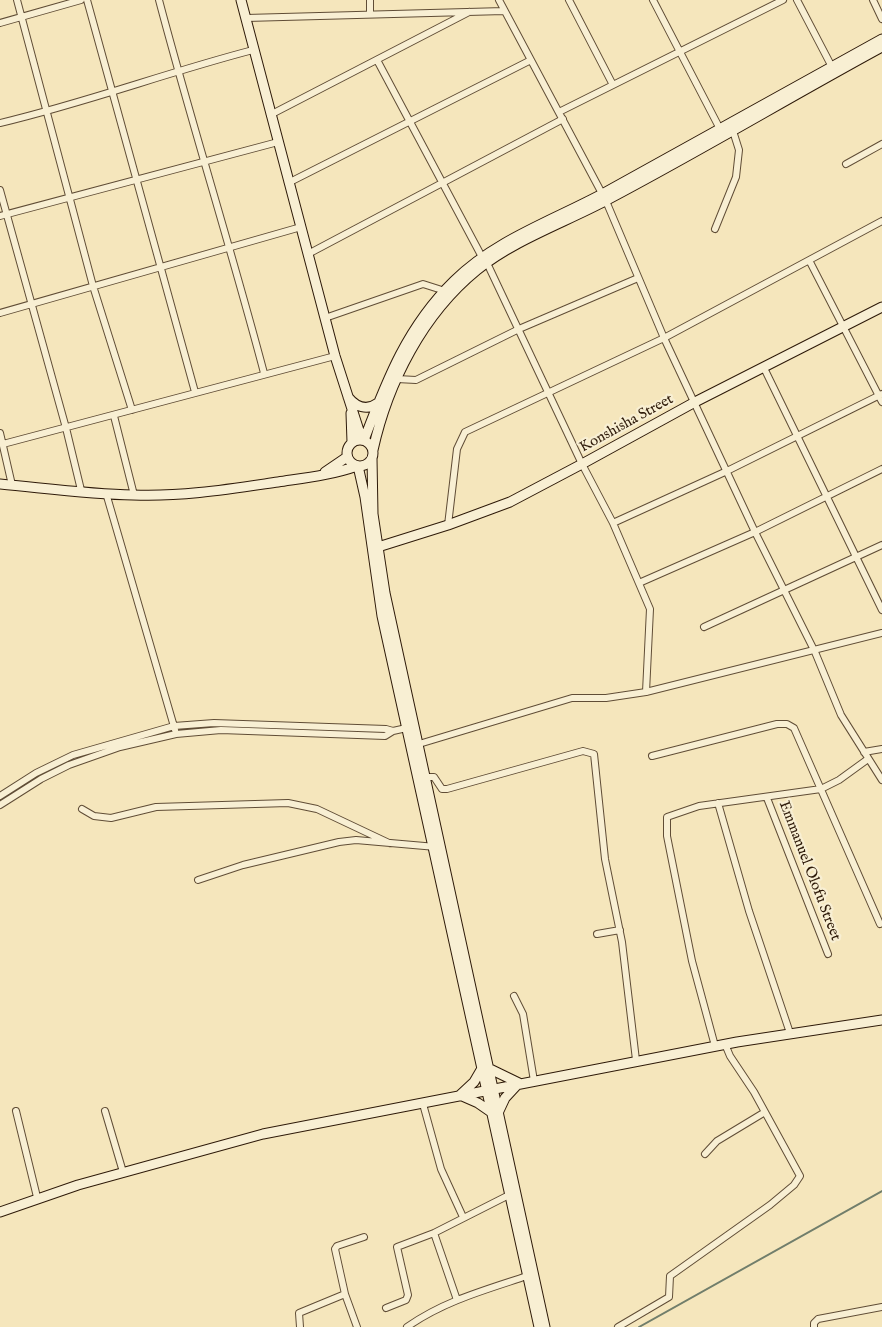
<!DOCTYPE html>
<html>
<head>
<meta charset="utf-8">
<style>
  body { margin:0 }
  canvas { display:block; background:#f5e6bc }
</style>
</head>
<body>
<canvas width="882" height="1327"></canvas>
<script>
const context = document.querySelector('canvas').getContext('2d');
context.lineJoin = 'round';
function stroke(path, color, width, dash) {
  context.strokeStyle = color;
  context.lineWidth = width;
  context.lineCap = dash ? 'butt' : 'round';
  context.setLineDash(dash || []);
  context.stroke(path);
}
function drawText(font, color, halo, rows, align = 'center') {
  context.font = font + ' "IM FELL English",serif';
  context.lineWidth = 4.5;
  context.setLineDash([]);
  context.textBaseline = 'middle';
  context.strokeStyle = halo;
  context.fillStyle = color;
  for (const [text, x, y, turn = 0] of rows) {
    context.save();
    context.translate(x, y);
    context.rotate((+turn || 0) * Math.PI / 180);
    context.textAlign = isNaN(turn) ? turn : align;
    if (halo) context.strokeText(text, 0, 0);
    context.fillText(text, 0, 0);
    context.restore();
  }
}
const stream = new Path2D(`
  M639,1327l243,-136`);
const street = new Path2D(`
  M17,0l76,286 39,124
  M87,0l108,392
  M159,0c33,125 72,248 105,373
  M370,0v14
  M499,0l107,201 58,137 91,194 60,120 26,63 41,65
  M569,0l44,85
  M653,0l67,129
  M797,0l35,67
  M873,0l9,19
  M246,18l258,-7
  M0,23l81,-23
  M377,60l105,197
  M559,112l224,-112
  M270,115l199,-103
  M0,123c85,-20 168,-51 253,-73
  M846,164l36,-20
  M288,183l243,-123
  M0,190l66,238 15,62
  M0,216l278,-74
  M715,229l21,-52 3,-27 -6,-19
  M308,254l255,-135
  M810,262l72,140
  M487,263l95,201 31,59 37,86 -4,83
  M0,313l301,-86
  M325,318l98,-34 22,7
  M764,368l118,242
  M397,379l19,1 103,-51 119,-51
  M114,416l20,79
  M0,433l12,52
  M3,444l332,-88
  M106,493l69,237
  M613,523l114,-52 155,-77
  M448,525l9,-76 8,-17 199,-94 218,-117
  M639,583l116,-51 127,-63
  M704,627l178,-82
  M419,744l153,-46h34l40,-6 236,-59
  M864,752l18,-3
  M652,756l125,-32h10l7,4 86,196
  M426,777h8l8,12h5l136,-38 11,3 11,105 17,83 14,118
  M0,796l36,-23 37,-18 101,-29 40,-3 172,6 7,2
  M767,798l61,156
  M718,803l31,108 41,122
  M0,805l41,-26 28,-14 51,-18 56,-13 45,-4 164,6 8,-5 18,-4
  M82,809l12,7 17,2 45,-11 132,-4 29,6 72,34
  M198,880l45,-15 96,-23 17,-2 80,7
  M597,934l23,-4
  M514,996l9,18 11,67
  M715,1046l-23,-85 -25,-125v-19l32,-11 122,-17 18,-9 29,-21
  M423,1104l18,65 22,48
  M16,1111l21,86
  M105,1111l18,61
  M705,1154l12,-13 48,-29
  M434,1233l23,67
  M345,1294l-10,-45 2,-3 27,-9
  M386,1308l20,-8 2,-5 -11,-48 37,-14 75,-38
  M300,1327l-1,-14 46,-19 12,33
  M407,1327c37,-26 78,-37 120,-51
  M618,1327l51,-30 1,-21 100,-71 24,-20 6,-9 -46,-84 -24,-36 -5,-12
  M814,1327v-4l4,-4 64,-12`);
const secondary = new Path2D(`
  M241,0l94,356 27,84
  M348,397c8,10 19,14 30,6
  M351,413l1,29
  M347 453a13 13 0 1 1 26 0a13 13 0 1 1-26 0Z
  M364,440c23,-60 43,-113 90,-159 41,-41 100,-61 150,-88 93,-51 185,-103 278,-154
  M373,450c15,-68 50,-136 104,-180 37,-30 89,-48 130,-70 93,-49 183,-103 275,-153
  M372,458l1,56 12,79 160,734
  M358,466l7,31 17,119 157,711
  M325,472l22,-15
  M0,484c44,4 89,10 133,11 49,2 97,-6 145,-13 26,-4 54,-7 79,-16
  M378,547l70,-22 62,-23 72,-38 113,-62 187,-95
  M488,1068l33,16
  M459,1096l15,-14 7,-12
  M462,1096l16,7 13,9
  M498,1113l7,-15 12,-13
  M0,1212l78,-27 185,-51 474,-92 145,-22`);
const streetNames = [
  ["Konshisha Street",627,424,-29],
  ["Emmanuel Olofu Street",809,871,69]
];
stroke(stream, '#717e6b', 2);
stroke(street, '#604d36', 8);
stroke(secondary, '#2e1a09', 11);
stroke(street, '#f8efd3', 6);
stroke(secondary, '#f8efd3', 9);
drawText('15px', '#2e1a09', '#f8efd3', streetNames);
</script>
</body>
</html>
